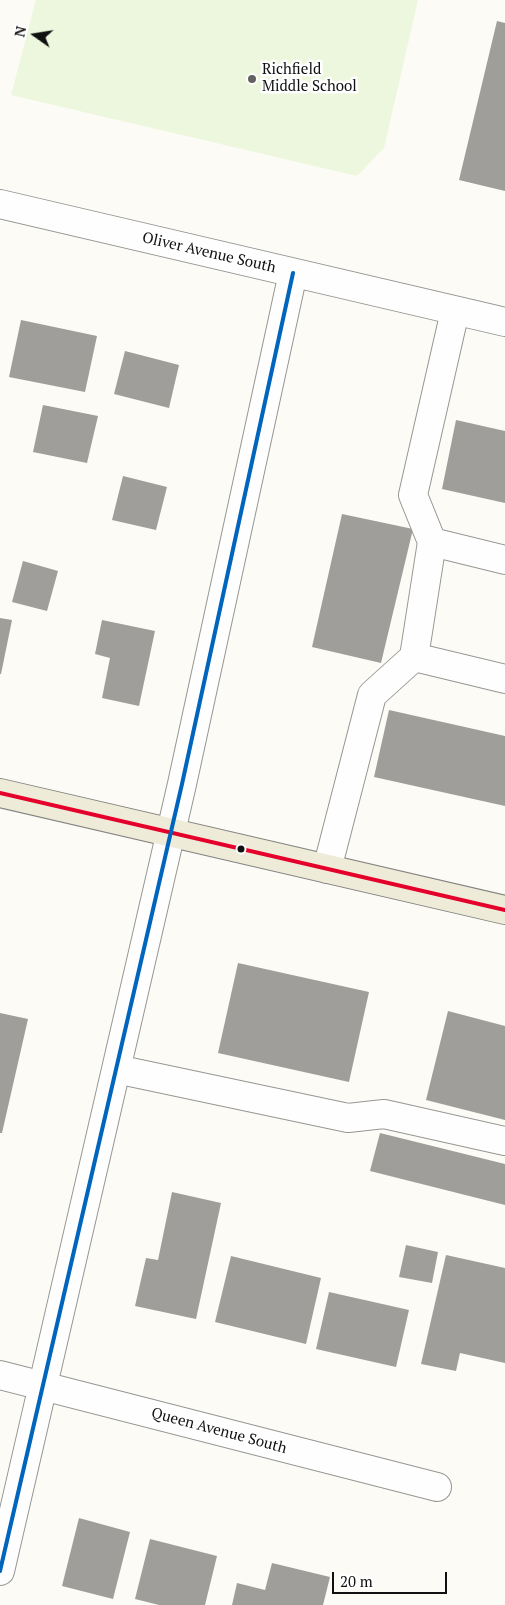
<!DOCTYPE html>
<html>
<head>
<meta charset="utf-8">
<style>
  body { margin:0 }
  #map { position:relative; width:505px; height:1605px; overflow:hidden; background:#fcfbf5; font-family:"PT Serif",serif }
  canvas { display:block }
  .north { position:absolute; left:10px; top:10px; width:50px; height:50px; -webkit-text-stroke:4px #fff; paint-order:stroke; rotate:283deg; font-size:14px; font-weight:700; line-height:20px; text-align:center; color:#101010 }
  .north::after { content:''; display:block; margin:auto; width:18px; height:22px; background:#101010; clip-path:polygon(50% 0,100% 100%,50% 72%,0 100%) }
  .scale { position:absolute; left:332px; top:1572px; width:115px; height:22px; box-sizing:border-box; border:2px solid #101010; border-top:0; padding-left:6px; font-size:15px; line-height:18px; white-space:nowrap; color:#101010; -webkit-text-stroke:4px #fff; paint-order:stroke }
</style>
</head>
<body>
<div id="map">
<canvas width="505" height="1605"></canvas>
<div class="north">N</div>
<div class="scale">20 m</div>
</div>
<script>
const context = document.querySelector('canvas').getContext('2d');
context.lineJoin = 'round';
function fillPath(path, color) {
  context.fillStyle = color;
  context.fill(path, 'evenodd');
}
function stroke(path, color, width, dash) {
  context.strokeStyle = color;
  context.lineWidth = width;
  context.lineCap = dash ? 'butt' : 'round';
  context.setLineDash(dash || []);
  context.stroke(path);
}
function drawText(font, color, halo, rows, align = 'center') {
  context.font = font + ' "PT Serif",serif';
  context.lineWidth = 5;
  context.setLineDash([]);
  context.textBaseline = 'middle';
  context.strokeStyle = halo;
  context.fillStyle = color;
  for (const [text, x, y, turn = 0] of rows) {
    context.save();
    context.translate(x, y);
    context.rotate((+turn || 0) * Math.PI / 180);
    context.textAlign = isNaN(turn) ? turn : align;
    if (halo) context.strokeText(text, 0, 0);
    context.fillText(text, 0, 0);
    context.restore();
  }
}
const pitch = new Path2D(`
  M36,0h382l-34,148 -27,28 -346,-81z`);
const building = new Path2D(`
  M497,21l8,2v168l-46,-11z
  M21,320l76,16 -12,56 -76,-15z
  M125,351l54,14 -10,43 -55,-14z
  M43,405l55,11 -11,47 -54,-11z
  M456,420l49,11v72l-63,-14z
  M123,476l44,11 -11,43 -44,-10z
  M342,514l71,15 -32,134 -69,-16z
  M23,561l35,10 -11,40 -35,-9z
  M0,618l12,2 -11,54h-1z
  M102,620l53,11 -16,75 -37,-8 8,-40 -15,-4z
  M389,710l116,26v70l-131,-29z
  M238,963l131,29 -20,90 -131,-29z
  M448,1011l57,15v94l-79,-20z
  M0,1013l28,6 -26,114h-2z
  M380,1133l125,31v41l-135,-34z
  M172,1192l49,11 -25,116 -61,-13 11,-48 12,2z
  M406,1245l32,7 -6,31 -33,-6z
  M446,1255l59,13v95l-45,-10 -4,18 -35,-7z
  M231,1256l90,22 -15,66 -91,-22z
  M329,1292l80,18 -13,57 -80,-18z
  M79,1518l51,14 -17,67 -51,-13z
  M150,1539l67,17 -12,49h-46l-24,-6z
  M272,1563l58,14 -7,28h-91l5,-22 28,7z`);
const minor = new Path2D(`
  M0,204l505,118
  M432,542l73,18
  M414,657l18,-115 -19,-47 42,-184
  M327,869l45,-174 42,-38 91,22
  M116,1069l232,49 36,-4 121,27
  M0,1375l437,112
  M0,1571l182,-787 111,-511`);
const major = new Path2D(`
  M0,793l505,117`);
const bus1 = new Path2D(`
  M0,793l505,117`);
const bus2 = new Path2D(`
  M0,1571l182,-787 111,-511`);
const markers = [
  [252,79,5,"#636260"],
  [241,849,4.5,"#101010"]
];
const poiNames = [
  ["Richfield",262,70],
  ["Middle School",262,87]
];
const streetNames = [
  ["Oliver Avenue South",209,253,13],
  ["Queen Avenue South",219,1431,15]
];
fillPath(pitch, '#edf7de');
fillPath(building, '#a09e9a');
stroke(minor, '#969693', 30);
stroke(major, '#848380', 30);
stroke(minor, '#fffefe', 28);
stroke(major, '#eeebd9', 28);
stroke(bus1, '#e4002b', 4);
stroke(bus2, '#0065bd', 4);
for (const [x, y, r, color] of markers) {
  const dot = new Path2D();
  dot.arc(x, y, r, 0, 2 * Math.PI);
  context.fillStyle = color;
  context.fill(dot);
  stroke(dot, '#fff', 2);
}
drawText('15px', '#101010', '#fff', poiNames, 'left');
drawText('15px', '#101010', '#fff', streetNames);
</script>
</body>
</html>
